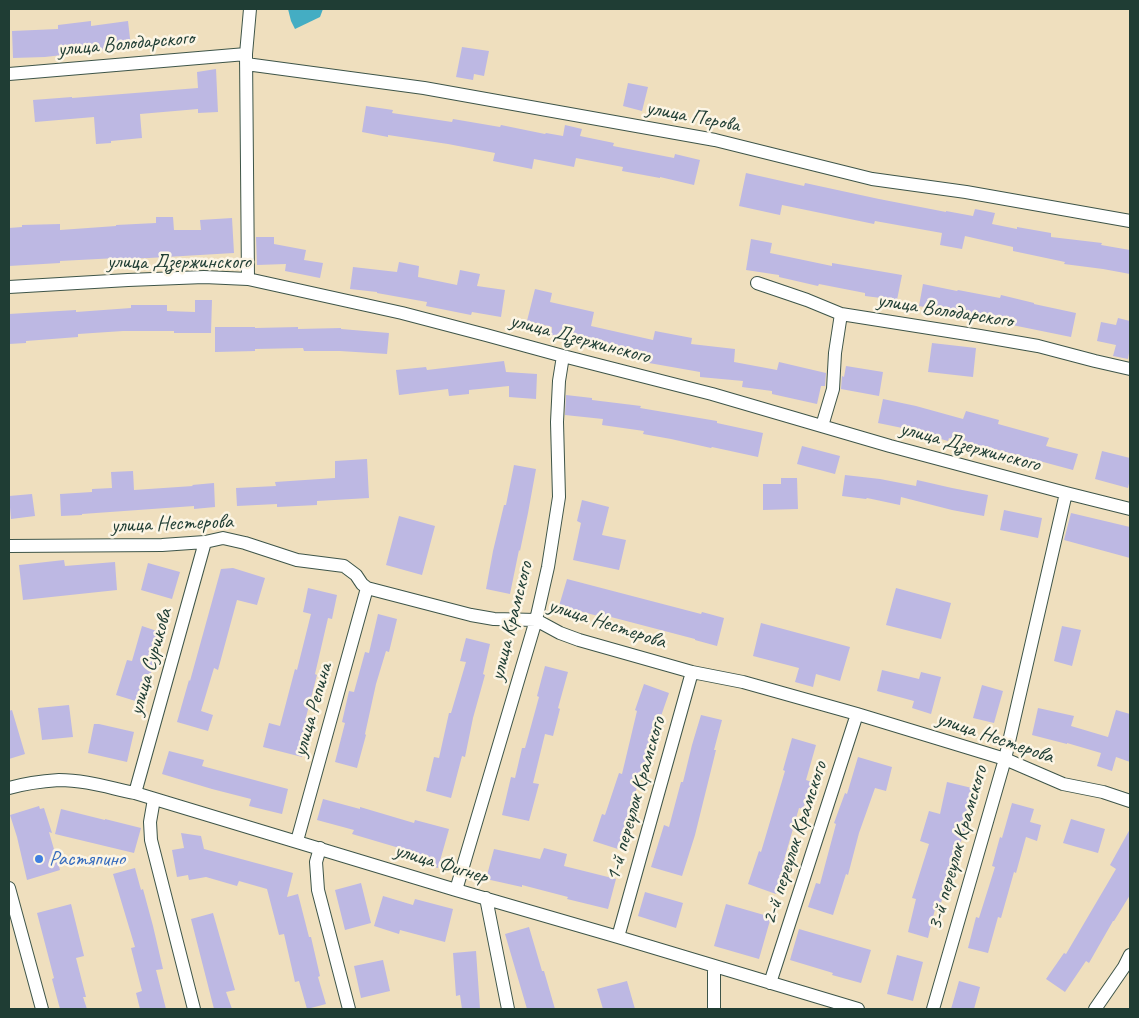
<!DOCTYPE html>
<html>
<head>
<meta charset="utf-8">
<style>
  body { margin:0 }
  #map { position:relative; width:1139px; height:1018px; overflow:hidden; background:#efdfbe; font-family:Caveat,sans-serif }
  canvas { display:block }
  .frame { position:absolute; inset:0; border:10px solid #1f3d34; pointer-events:none }
</style>
</head>
<body>
<div id="map">
<canvas width="1139" height="1018"></canvas>
<div class="frame"></div>
</div>
<script>
const context = document.querySelector('canvas').getContext('2d');
context.lineJoin = 'round';
function fillPath(path, color) {
  context.fillStyle = color;
  context.fill(path, 'evenodd');
}
function stroke(path, color, width, dash) {
  context.strokeStyle = color;
  context.lineWidth = width;
  context.lineCap = dash ? 'butt' : 'round';
  context.setLineDash(dash || []);
  context.stroke(path);
}
function drawText(font, color, halo, rows, align = 'center') {
  context.font = font + ' Caveat,sans-serif';
  context.lineWidth = 5;
  context.setLineDash([]);
  context.textBaseline = 'middle';
  context.strokeStyle = halo;
  context.fillStyle = color;
  for (const [text, x, y, turn = 0] of rows) {
    context.save();
    context.translate(x, y);
    context.rotate((+turn || 0) * Math.PI / 180);
    context.textAlign = isNaN(turn) ? turn : align;
    if (halo) context.strokeText(text, 0, 0);
    context.fillText(text, 0, 0);
    context.restore();
  }
}
const water = new Path2D(`
  M288,9h35l-3,8 -25,12 -4,-8z`);
const building = new Path2D(`
  M91,21v5l37,-5 3,26 -86,10 -32,1 -1,-27 46,-2v-4z
  M462,47l27,4 -5,25 -10,-2 -1,6 -17,-3z
  M216,69l2,43 -20,1v-4l-58,5 2,24 -31,3v2l-15,1 -2,-27 -59,5 -2,-22 39,-3v1l126,-10 -1,-16z
  M628,83l20,4 -6,24 -19,-5z
  M366,106l27,4 -1,3 60,9 1,-3 47,8 1,-2 44,9 1,-1 17,3 2,-11 17,4 -2,7 34,7 -1,3 61,12 1,-4 25,6 -6,25 -34,-8v1l-38,-7 1,-4 -47,-9 -2,9 -40,-8 -2,10 -39,-8 2,-8 -47,-9 -60,-9v2l-26,-5z
  M746,173l58,13 1,-3 74,16 67,13v-1l27,5 2,-7 20,4 -3,11 25,5v-2l34,6v4l51,6 -1,2 29,5v24l-27,-5 -39,-5 1,-2 -52,-11v-4l-48,-11 -3,13 -22,-4 2,-12 -67,-12 -1,3 -92,-19 -2,10 -41,-9z
  M156,217h17l1,13h27l-1,-10 32,-2 2,35 -85,5 -32,1v-1l-57,3v2l-51,3v-38l13,-1v-2l38,-1v6l56,-4v-1l40,-2z
  M256,237h18v7l32,6 -2,10 19,3 -3,15 -35,-7 1,-7 -29,1z
  M751,239l21,4 -2,10 62,13v-3l70,12 -5,25 -32,-4v-3l-46,-9 -1,2 -39,-9v-2l-33,-5z
  M399,262l20,4 -1,11 39,8 3,-15 20,4 -3,12 28,4 -4,27 -29,-5 -1,3 -45,-9 1,-4 -50,-9v-1l-27,-3 3,-22 44,5z
  M923,284l34,7 1,-1 42,8 1,-3 33,8v1l42,9 -5,24 -152,-31z
  M535,289l17,4 -2,9 44,10 -3,14 62,14 2,-9 37,7 -1,6 44,5 -1,13 43,8 2,-8 47,11 -1,13h-4l-4,18 -45,-10v-3l-30,-4 1,-6 -43,-4v-5l-51,-9 1,-3 -99,-25 1,-8 -25,-6z
  M195,300h17l-1,33h-37v-2h-51l-45,3v3l-52,4v2l-17,1v-30l67,-4v2l55,-4v-3h36v6l28,1z
  M1118,318l12,3v26l-2,12 -15,-3 3,-11 -19,-4 4,-19 15,3z
  M215,327h40v1l43,-1v2l43,-1v1l48,4 -2,21 -47,-3h-36l-1,-3 -48,1v2l-40,1z
  M932,343l44,5 -3,29 -45,-5z
  M504,361l2,11 31,2 -1,25 -27,-2v-11l-40,4v4l-20,2 -1,-7 -49,6 -3,-25 30,-3 1,3z
  M846,366l37,6 -4,24 -38,-7 1,-13 2,1z
  M566,395l26,3v2l49,6 -1,2 77,13v2l46,10 -5,24 -46,-10 -1,1 -40,-9 -28,-5 1,-3 -42,-6 1,-6 -38,-4z
  M883,399l33,7 47,13 3,-8 33,9 -1,4 51,14 -3,8 32,8 -5,16 -82,-22 -1,2 -41,-12 -1,3 -32,-9 1,-1 -39,-8z
  M802,446l38,10 -5,18 -38,-10z
  M1102,451l28,7v21l-2,9 -33,-9z
  M367,459l2,39 -52,3v4l-40,2v-3l-40,2 -1,-18 40,-2 -1,-4 60,-4v-17z
  M514,465l22,4 -8,44 -8,38 -1,-1 -9,44 -24,-5 7,-38 11,-46h2z
  M133,471l1,19 59,-4 -1,-1 22,-2 1,24 -21,2v-3l-112,8v1l-21,1 -1,-22 32,-2v-3l20,-1 -1,-16z
  M845,475l35,4 36,7 1,-6 35,8 36,7 -4,21 -32,-6 -51,-13 -1,8 -33,-7 -1,1 -24,-3z
  M781,478h16l1,31 -35,1v-26h18z
  M32,494l3,22 -24,3 -2,-23z
  M582,500l27,7 -7,28 24,5 -7,30 -46,-10 8,-37 -4,-2z
  M1004,510l38,8 -4,20 -38,-8z
  M1071,513l59,14v31l-66,-18z
  M399,516l36,10 -13,49 -36,-10z
  M64,560l1,6 50,-4 2,28 -94,10 -4,-35z
  M148,563l32,9 -8,27 -31,-9z
  M233,568l32,10 -8,27 -20,-5 -19,70 -4,-2 -13,43 12,4 -5,16 -31,-9 12,-42 1,1 31,-112z
  M567,579l134,35 1,-2 22,6 -7,28 -22,-6v-1l-84,-22 -1,2 -51,-13z
  M308,588l29,7 -5,24 -4,-1 -13,56 2,1 -12,46 6,2 -9,34 -39,-10 6,-24 11,3 15,-57 2,1 14,-56 -8,-2z
  M896,588l55,15 -10,36 -55,-14z
  M378,614l19,5 -8,33 -3,-1 -10,33 -11,50 1,1 -9,33 -22,-6 10,-39 -3,-1 7,-31 5,1 11,-40 4,1z
  M761,623l89,24 -10,34 -24,-7 -3,13 -18,-5 4,-14 -46,-12z
  M142,626l21,7 -21,70 -26,-8 11,-35 5,1z
  M1062,626l19,4 -9,36 -18,-5z
  M466,638l24,6 -7,30 2,1 -12,43 -8,39 -3,-1 -11,42 -25,-7 8,-34 5,1 10,-45h2l15,-51 -6,-1z
  M545,666l23,6 -10,36 2,1 -7,27 -8,-2 -12,49 6,1 -10,37 -27,-6 9,-38 4,1 7,-30h3l14,-51 -2,-1z
  M882,670l37,9 2,-7 20,5 -10,37 -19,-6 2,-7 -37,-10z
  M644,684l25,9 -9,26 -2,-1 -10,44h-3l-19,60 4,2 -9,26 -28,-9 9,-27 3,1 14,-42 3,1 15,-63 -2,-1z
  M982,685l21,6 -9,32 -21,-5z
  M69,705l4,32 -31,3 -4,-32z
  M1038,708l36,8 -3,10 37,11 8,-27 14,4v48l-14,-5 -4,14 -15,-5 4,-13 -34,-10v1l-35,-9z
  M12,710l13,44 -16,5v-48z
  M701,715l21,5 -8,30h2l-21,85 -13,41 -31,-9 13,-42 5,2 12,-45h2l9,-37z
  M94,724h5l35,8 -7,30 -39,-9z
  M792,738l24,7 -10,35 6,2 -9,27 -4,-1 -15,52 4,1 -12,33 -28,-10 11,-33 2,1 24,-81 -2,-1z
  M169,751l35,9 -2,6 86,23 -6,25 -33,-8 2,-7 -39,-10 -50,-15z
  M858,757l34,10 -6,24 -11,-3 -16,45 -11,42 -2,-1 -13,41 -25,-8 8,-24 4,1 16,-60 -2,-1 11,-30 2,1z
  M947,782l25,6 -8,34h3l-9,30h-1l-17,54 -4,-1 -8,33 -20,-6 8,-33 -4,-1 17,-54 -9,-3 9,-30 11,3z
  M323,799l37,10v-2l54,16 1,-3 34,9 -11,39 -34,-9 2,-9 -54,-16 2,-4 -37,-10z
  M1012,803l22,6 -4,13 11,3 -4,16 -11,-4 -10,36 -2,-1 -13,46 -3,-1 -10,36 -20,-5 8,-31 3,1 16,-51 -3,-1 8,-29 2,1z
  M39,806l1,3 4,-1 8,25 -3,-1 11,38 -33,10 -10,-43 -7,-22z
  M61,809l44,11v-1l36,9 -7,25 -79,-19z
  M1071,819l34,10 -7,24 -35,-10z
  M1130,829v66l-16,26h-1l-24,42 -3,-2 -21,31 -19,-13 18,-26 2,1 50,-85 -6,-4z
  M181,833l20,3 3,13 89,24 -6,24 11,-3 11,43h2l9,39 -2,1 8,27 -19,5 -8,-28 -4,1 -11,-48 -5,1 -12,-46 -28,-8 -2,5 -31,-9 -17,3 -1,-5 -11,2 -5,-27 12,-2z
  M544,848l23,6 -3,12 52,13 -8,30 -41,-10 1,-2 -46,-12v2l-36,-8 8,-30 46,10z
  M135,868l6,22 2,-1 10,37 10,43 -7,1 10,39h-26l-4,-16 6,-2 -11,-43 4,-1 -22,-73z
  M361,883l10,40 -26,7 -10,-40z
  M645,892l38,11 -7,25 -38,-12z
  M383,896l30,9 2,-6 38,10 -8,33 -45,-12 -1,4 -25,-8z
  M71,904l13,52 -8,2 10,39h-3l4,12h-27l-8,-30 2,-1 -17,-65z
  M726,904l45,13 -12,42 -45,-13z
  M213,913l22,77 -9,2 6,17h-18l-23,-90z
  M529,927l13,44h2l11,38h-28l-22,-75z
  M799,929l72,21 -10,33 -29,-8 1,-2 -43,-13z
  M476,951l4,58h-18l-2,-14 -4,1 -3,-43z
  M897,955l26,7 -10,39 -26,-7z
  M383,960l7,31 -29,7 -7,-32z
  M627,981l8,28h-32l-6,-20z
  M959,981l21,6 -6,22h-23z`);
const street = new Path2D(`
  M246,64l178,24 291,52 157,39 94,13 164,29
  M9,74l237,-20
  M248,279l-2,-225 4,-45
  M757,283l50,17 34,14 139,22 58,10 57,15 35,8
  M9,287l119,-7 76,-3 44,2 154,34 84,22 77,21 149,38 178,52 176,47 64,16
  M822,426l11,-37 2,-36 6,-39
  M9,546l153,-1 43,-3 18,-4 22,5 52,17 47,6 12,9 6,9 5,4 104,27 23,4 42,1 24,13 19,7 113,32 51,10 114,32 148,45 58,25 40,8 27,9
  M9,788c14,-4 35,-7 50,-8 26,0 51,8 76,13l321,97 162,47 240,72
  M135,793l70,-251
  M154,799l-4,23 1,18 43,169
  M297,841l70,-253
  M320,848l-4,14 2,28 31,119
  M9,888l33,121
  M456,890l80,-270 12,-53 11,-70 -2,-75 2,-41 4,-25
  M486,898l22,111
  M618,937l74,-265
  M714,966v43
  M770,983l87,-269
  M933,1009l72,-250 61,-266
  M1095,1009l29,-42 6,-12`);
const markers = [
  [39,859,5,"#3f7fe0"]
];
const streetNames = [
  ["улица Володарского",126,44,-5],
  ["улица Перова",693,117,11],
  ["улица Дзержинского",179,262],
  ["улица Володарского",945,311,9],
  ["улица Дзержинского",580,339,15],
  ["улица Дзержинского",970,447,15],
  ["улица Нестерова",172,524,-2],
  ["улица Крамского",512,621,-76],
  ["улица Нестерова",607,624,18],
  ["улица Сурикова",151,662,-74],
  ["улица Репина",313,710,-74],
  ["улица Нестерова",995,738,19],
  ["1-й переулок Крамского",636,799,-74],
  ["2-й переулок Крамского",795,843,-72],
  ["3-й переулок Крамского",958,848,-74],
  ["улица Фигнер",441,864,17]
];
const shopNames = [
  ["Растяпино",49,859]
];
fillPath(water, '#44adc3');
fillPath(building, '#bdb8e3');
stroke(street, '#3e5549', 14);
stroke(street, '#fff', 12);
for (const [x, y, r, color] of markers) {
  const dot = new Path2D();
  dot.arc(x, y, r, 0, 2 * Math.PI);
  context.fillStyle = color;
  context.fill(dot);
  stroke(dot, '#fcf5e5', 2);
}
drawText('21px', '#1f3d34', '#fcf5e5', streetNames);
drawText('21px', '#366cbe', '#fcf5e5', shopNames, 'left');
</script>
</body>
</html>
